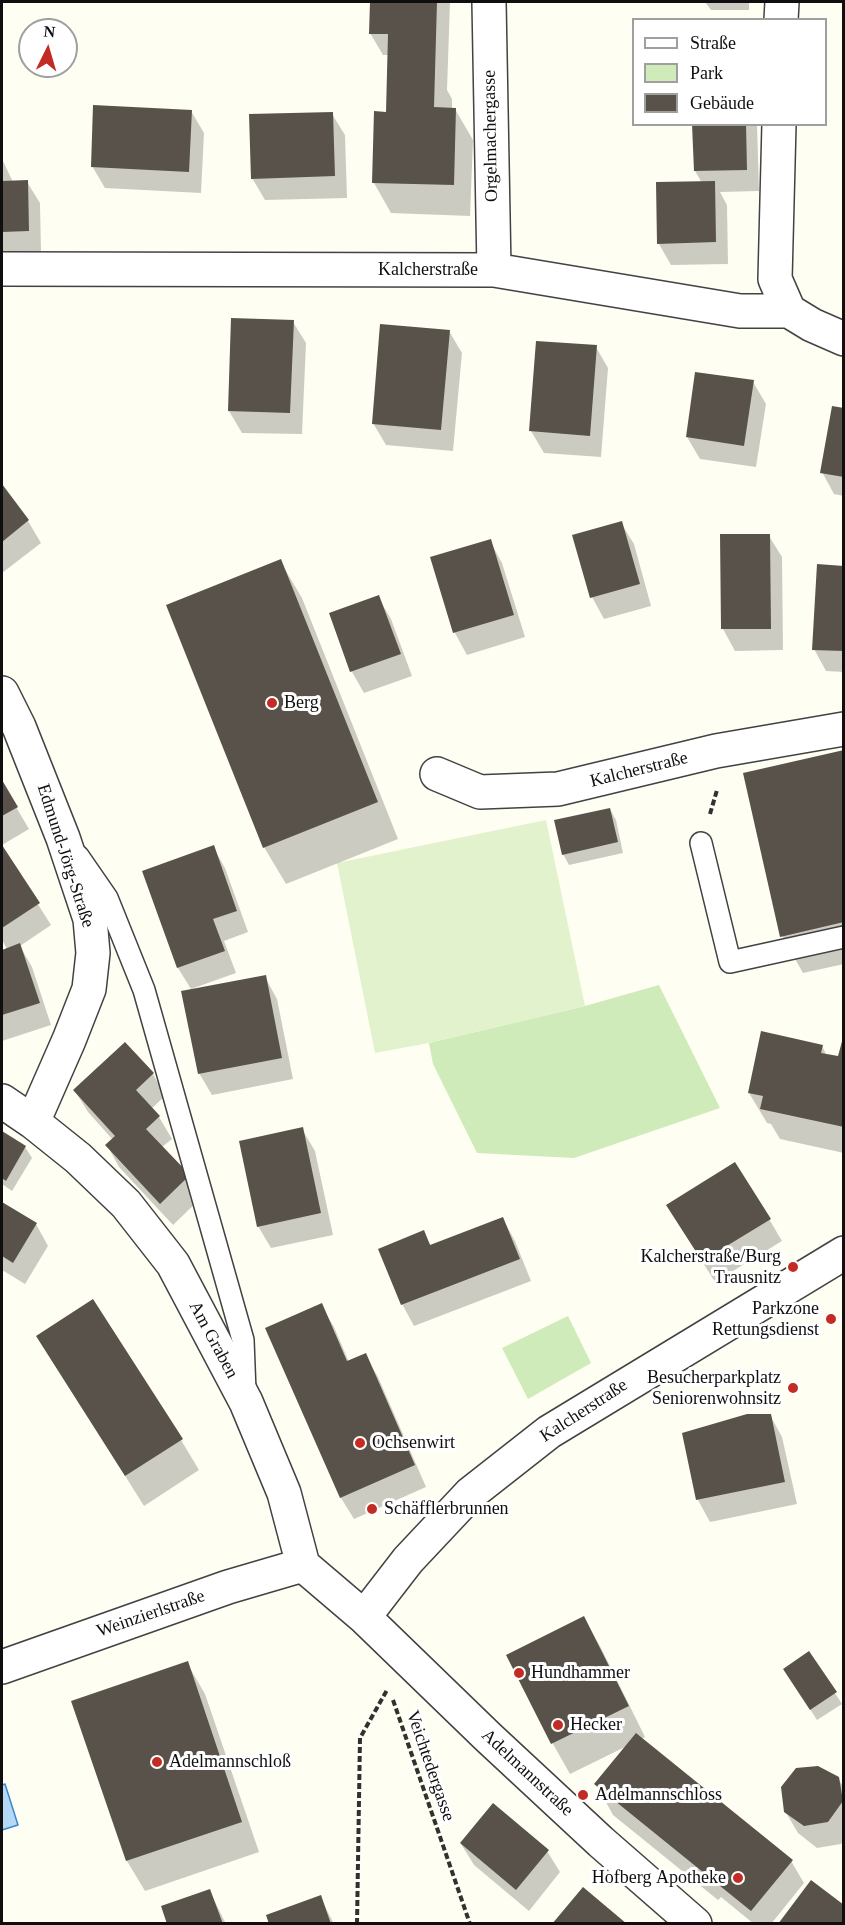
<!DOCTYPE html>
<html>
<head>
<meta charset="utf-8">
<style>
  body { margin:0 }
  #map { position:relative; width:845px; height:1925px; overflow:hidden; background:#fffef2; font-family:Georgia,serif }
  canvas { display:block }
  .frame { position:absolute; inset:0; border:3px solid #0f0f0f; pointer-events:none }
  .legend { position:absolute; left:632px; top:18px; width:195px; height:108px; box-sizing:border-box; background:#fff; border:2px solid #9f9f9f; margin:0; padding:8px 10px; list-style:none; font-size:18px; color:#0f0f0f }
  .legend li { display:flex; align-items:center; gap:12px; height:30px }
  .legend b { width:30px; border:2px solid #9f9f9f }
  .north { position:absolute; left:18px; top:18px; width:60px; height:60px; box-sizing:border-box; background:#fff; border:2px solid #9f9f9f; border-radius:50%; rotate:5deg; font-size:16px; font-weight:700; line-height:24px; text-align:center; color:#0f0f0f }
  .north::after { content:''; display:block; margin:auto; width:21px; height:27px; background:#c32c24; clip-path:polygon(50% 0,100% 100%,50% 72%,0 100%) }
</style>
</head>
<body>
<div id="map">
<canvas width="845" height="1925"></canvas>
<div class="frame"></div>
<ul class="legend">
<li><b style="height:8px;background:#fff"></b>Straße</li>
<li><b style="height:16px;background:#cfebba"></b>Park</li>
<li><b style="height:16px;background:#58524b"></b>Gebäude</li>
</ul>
<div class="north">N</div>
</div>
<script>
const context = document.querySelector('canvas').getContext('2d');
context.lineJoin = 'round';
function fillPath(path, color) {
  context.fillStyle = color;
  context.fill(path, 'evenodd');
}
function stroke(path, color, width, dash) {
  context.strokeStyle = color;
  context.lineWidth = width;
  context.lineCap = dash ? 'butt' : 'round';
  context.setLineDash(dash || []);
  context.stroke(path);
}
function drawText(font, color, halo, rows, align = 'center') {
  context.font = font + ' Georgia,serif';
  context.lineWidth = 6;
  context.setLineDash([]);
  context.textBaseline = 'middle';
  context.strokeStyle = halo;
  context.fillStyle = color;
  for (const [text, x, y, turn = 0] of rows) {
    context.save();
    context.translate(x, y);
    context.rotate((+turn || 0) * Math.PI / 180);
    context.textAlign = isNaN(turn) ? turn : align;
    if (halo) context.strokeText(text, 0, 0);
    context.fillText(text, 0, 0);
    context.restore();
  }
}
const green = new Path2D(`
  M659,985l61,123 -146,50 -97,-5 -44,-89 -4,-21 156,-37z
  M568,1316l23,47 -63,36 -26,-51z`);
const pitch = new Path2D(`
  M546,820l39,186 -156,37 -54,10 -38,-190z`);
const water = new Path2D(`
  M5,1784l13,41 -16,5v-45z`);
const shadow = new Path2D(`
  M371,2h79l-3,88 5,9v10h3l18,31 -3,76 -79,-3 -17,-30 13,-70 2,-58h-6l-13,-22z
  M705,2h44v8h-38z
  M191,111l13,22 -3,60 -96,-5 -13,-22z
  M332,114l13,21 2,63 -82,2 -13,-22z
  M694,124h63l2,67 -39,1 7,13 1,59 -57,1 -12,-21 43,-61 -7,-12z
  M2,159l11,23h14l13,21 1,50 -39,1z
  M293,322l13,21 -4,91 -60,-1 -13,-22z
  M449,331l13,22 -9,98 -67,-6 -13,-22z
  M596,347l12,21 -7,89 -57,-4 -13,-22z
  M753,382l13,22 -10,63 -56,-8 -13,-22z
  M844,409v87l-10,-2 -12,-22z
  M2,486l26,35 13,22 -39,30z
  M621,523l13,21 17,62 -47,13 -12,-22z
  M769,536l13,21 1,93 -48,1 -12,-22z
  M490,541l12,22 23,74 -58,18 -12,-22 -23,-75z
  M280,561l22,37 96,241 -112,45 -22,-37z
  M844,568v104l-18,-1 -12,-22z
  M378,597l13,22 21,57 -48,17 -12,-21 -21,-58z
  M844,752v212l-41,9 -21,-37z
  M2,783l27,46 -27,16z
  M610,809l6,11 7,33 -54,12 -6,-11z
  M2,847l49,78 -31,21 12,21 19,58 -49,16v-90l5,-2 -5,-9z
  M213,847l12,21 23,64 -24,9 12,32 -45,16 -13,-21 -34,-96z
  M265,977l12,22 16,80 -81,16 -13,-22z
  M844,1036v117l-64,-14 -9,-15 -4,-1 -18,-30 73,-47 5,10 12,2z
  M125,1045l28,29 12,22 -14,13 8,8 13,22 -10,8 27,29 12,22 -28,27 -54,-58 -12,-22 6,-5 -25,-28 -13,-21z
  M302,1129l13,22 18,84 -62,13 -13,-22z
  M2,1133l23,14 7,11 -20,33 -10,-7z
  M2,1204l34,20 12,22 -23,38 -23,-14z
  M503,1219l12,22 16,40 -117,45 -12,-22 21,-72 8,14z
  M769,1219l13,22 -67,41 -34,-55z
  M321,1305l13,22 15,35 16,-7 13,22 48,110 -72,32 -13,-21 -74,-169z
  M38,1337l143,103 18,30 -55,36z
  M770,1415l12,22 15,67 -87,18 -12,-22 -15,-66z
  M584,1618l17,30 44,89 -4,2 150,122 13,22 -33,41h-17l-33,-27 -3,3 -105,-85 -17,-31 31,-38 -57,28 -17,-30 -45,-89z
  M809,1653l33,51 -25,16 -26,-40z
  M187,1663l18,31 54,158 -114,39 -18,-30z
  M838,1778l6,10v6l-4,-1 4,15v32l-3,4 -24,4 -19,-15 -13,-22z
  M461,1844l86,7 13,21 -31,39 -55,-46z
  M209,1890l17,34h-57z
  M320,1897l14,27h-63z`);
const building = new Path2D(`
  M370,2h67l-3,105 22,1 -2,77 -82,-2 2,-72 12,1 2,-78h-19z
  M93,105l99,5 -3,62 -98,-5z
  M333,112l2,64 -84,3 -2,-65z
  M692,124h54l1,46 -53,1z
  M28,180l1,51 -27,1v-51z
  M715,181l1,61 -59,2 -1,-62z
  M231,318l63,2 -4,93 -62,-2z
  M380,324l70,6 -9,100 -69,-6z
  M536,341l61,4 -7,91 -61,-5z
  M695,372l59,8 -10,66 -58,-9z
  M832,406l12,2v69l-24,-4z
  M2,484l27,36 -27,22z
  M622,521l18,63 -50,14 -18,-63z
  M720,534h50l1,95h-50z
  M491,539l23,76 -61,18 -23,-76z
  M281,559l97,243 -115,46 -97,-243z
  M817,564l27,2v85l-32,-1z
  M379,595l22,59 -51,18 -21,-59z
  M844,750v172l-64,15 -37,-164z
  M2,780l16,27 -16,9z
  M610,808l8,34 -56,13 -8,-35z
  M2,845l38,58 -38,25z
  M214,845l23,66 -24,8 12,32 -48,17 -35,-97z
  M20,943l20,60 -38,12v-65z
  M266,975l16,83 -84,16 -17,-83z
  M761,1031l62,14 -2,8 17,3 6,-22v93l-84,-18 3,-13 -15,-3z
  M125,1042l29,31 -18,17 24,26 -14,13 44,46 -30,29 -55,-59 10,-9 -42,-46z
  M303,1127l18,86 -64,14 -18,-86z
  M2,1131l24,15 -20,35 -4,-3z
  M735,1162l36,57 -69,42 -36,-56z
  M2,1202l35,21 -24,40 -11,-7z
  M503,1217l17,42 -119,46 -23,-56 46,-19 6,15z
  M93,1299l90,140 -58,37 -89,-140z
  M322,1303l25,58 19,-8 49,112 -75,33 -75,-170z
  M747,1414h24l14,68 -89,18 -14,-67z
  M584,1616l45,90 -78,38 -45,-89z
  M809,1651l28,41 -27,18 -27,-41z
  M188,1661l54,161 -116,39 -55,-160z
  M636,1733l157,127 -42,51 -157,-127z
  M818,1766l21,11 4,24 -15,21 -24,4 -20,-14 -3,-25 15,-19z
  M493,1803l56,47 -33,40 -56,-47z
  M811,1880l33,25v19h-66z
  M583,1887l44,37h-75z
  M210,1889l13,35h-56l-6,-18z
  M321,1895l10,29h-62l-3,-9z`);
const path = new Path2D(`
  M710,814l7,-24
  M393,1700l77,224
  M357,1924l3,-186 27,-48`);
const lane = new Path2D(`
  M701,843l29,119 114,-25
  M78,856l29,42 37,92 99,350 2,52`);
const street = new Path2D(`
  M489,2l5,268
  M781,20l1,-18
  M779,124l-4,155 14,32
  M2,269l492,1 246,41h49l23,14 32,14
  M2,693l17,34 44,111 27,81 3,34 -4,36 -20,51 -36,82
  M437,774l43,18 78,-3 158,-38 128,-22
  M2,1101l31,21 45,36 48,46 47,60 73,138 38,91 19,72 61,52 124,120 113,105 94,82
  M364,1617l44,-57 62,-66 79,-62 295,-179
  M2,1667l226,-80 75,-22`);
const markers = [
  [272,703,6,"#c32c24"],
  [793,1267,6,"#c32c24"],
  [831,1319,6,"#c32c24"],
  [793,1388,6,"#c32c24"],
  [360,1443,6,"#c32c24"],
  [372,1509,6,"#c32c24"],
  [519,1673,6,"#c32c24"],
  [558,1725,6,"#c32c24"],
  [157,1762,6,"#c32c24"],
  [583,1795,6,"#c32c24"],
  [738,1878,6,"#c32c24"]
];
const streetNames = [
  ["Orgelmachergasse",491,136,-91],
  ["Kalcherstraße",428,270],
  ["Kalcherstraße",639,770,-14],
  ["Edmund-Jörg-Straße",65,856,72],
  ["Am Graben",213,1340,62],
  ["Kalcherstraße",584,1411,-33],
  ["Weinzierlstraße",151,1614,-19],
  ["Veichtedergasse",430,1766,71],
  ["Adelmannstraße",527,1773,43]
];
const poiNames = [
  ["Berg",284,703],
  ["Kalcherstraße/Burg",781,1257,"right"],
  ["Trausnitz",781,1278,"right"],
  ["Parkzone",819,1309,"right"],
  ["Rettungsdienst",819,1330,"right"],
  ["Besucherparkplatz",781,1378,"right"],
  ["Seniorenwohnsitz",781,1399,"right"],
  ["Ochsenwirt",372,1443],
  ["Schäfflerbrunnen",384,1509],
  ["Hundhammer",531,1673],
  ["Hecker",570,1725],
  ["Adelmannschloß",169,1762],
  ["Adelmannschloss",595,1795],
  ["Hofberg Apotheke",726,1878,"right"]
];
fillPath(green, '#cfebba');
fillPath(pitch, '#e1f2cc');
fillPath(water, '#b6d8f7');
stroke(water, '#3b86d0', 1.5);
fillPath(shadow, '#0003');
fillPath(building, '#58524b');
stroke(lane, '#424242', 24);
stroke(street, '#424242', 36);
stroke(path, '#313131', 4, [6, 3]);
stroke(lane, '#fff', 21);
stroke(street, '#fff', 33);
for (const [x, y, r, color] of markers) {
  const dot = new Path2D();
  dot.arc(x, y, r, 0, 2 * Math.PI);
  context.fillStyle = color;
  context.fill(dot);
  stroke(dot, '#fff', 2);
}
drawText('18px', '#0f0f0f', '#fff', streetNames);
drawText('18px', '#0f0f0f', '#fff', poiNames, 'left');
</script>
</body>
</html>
